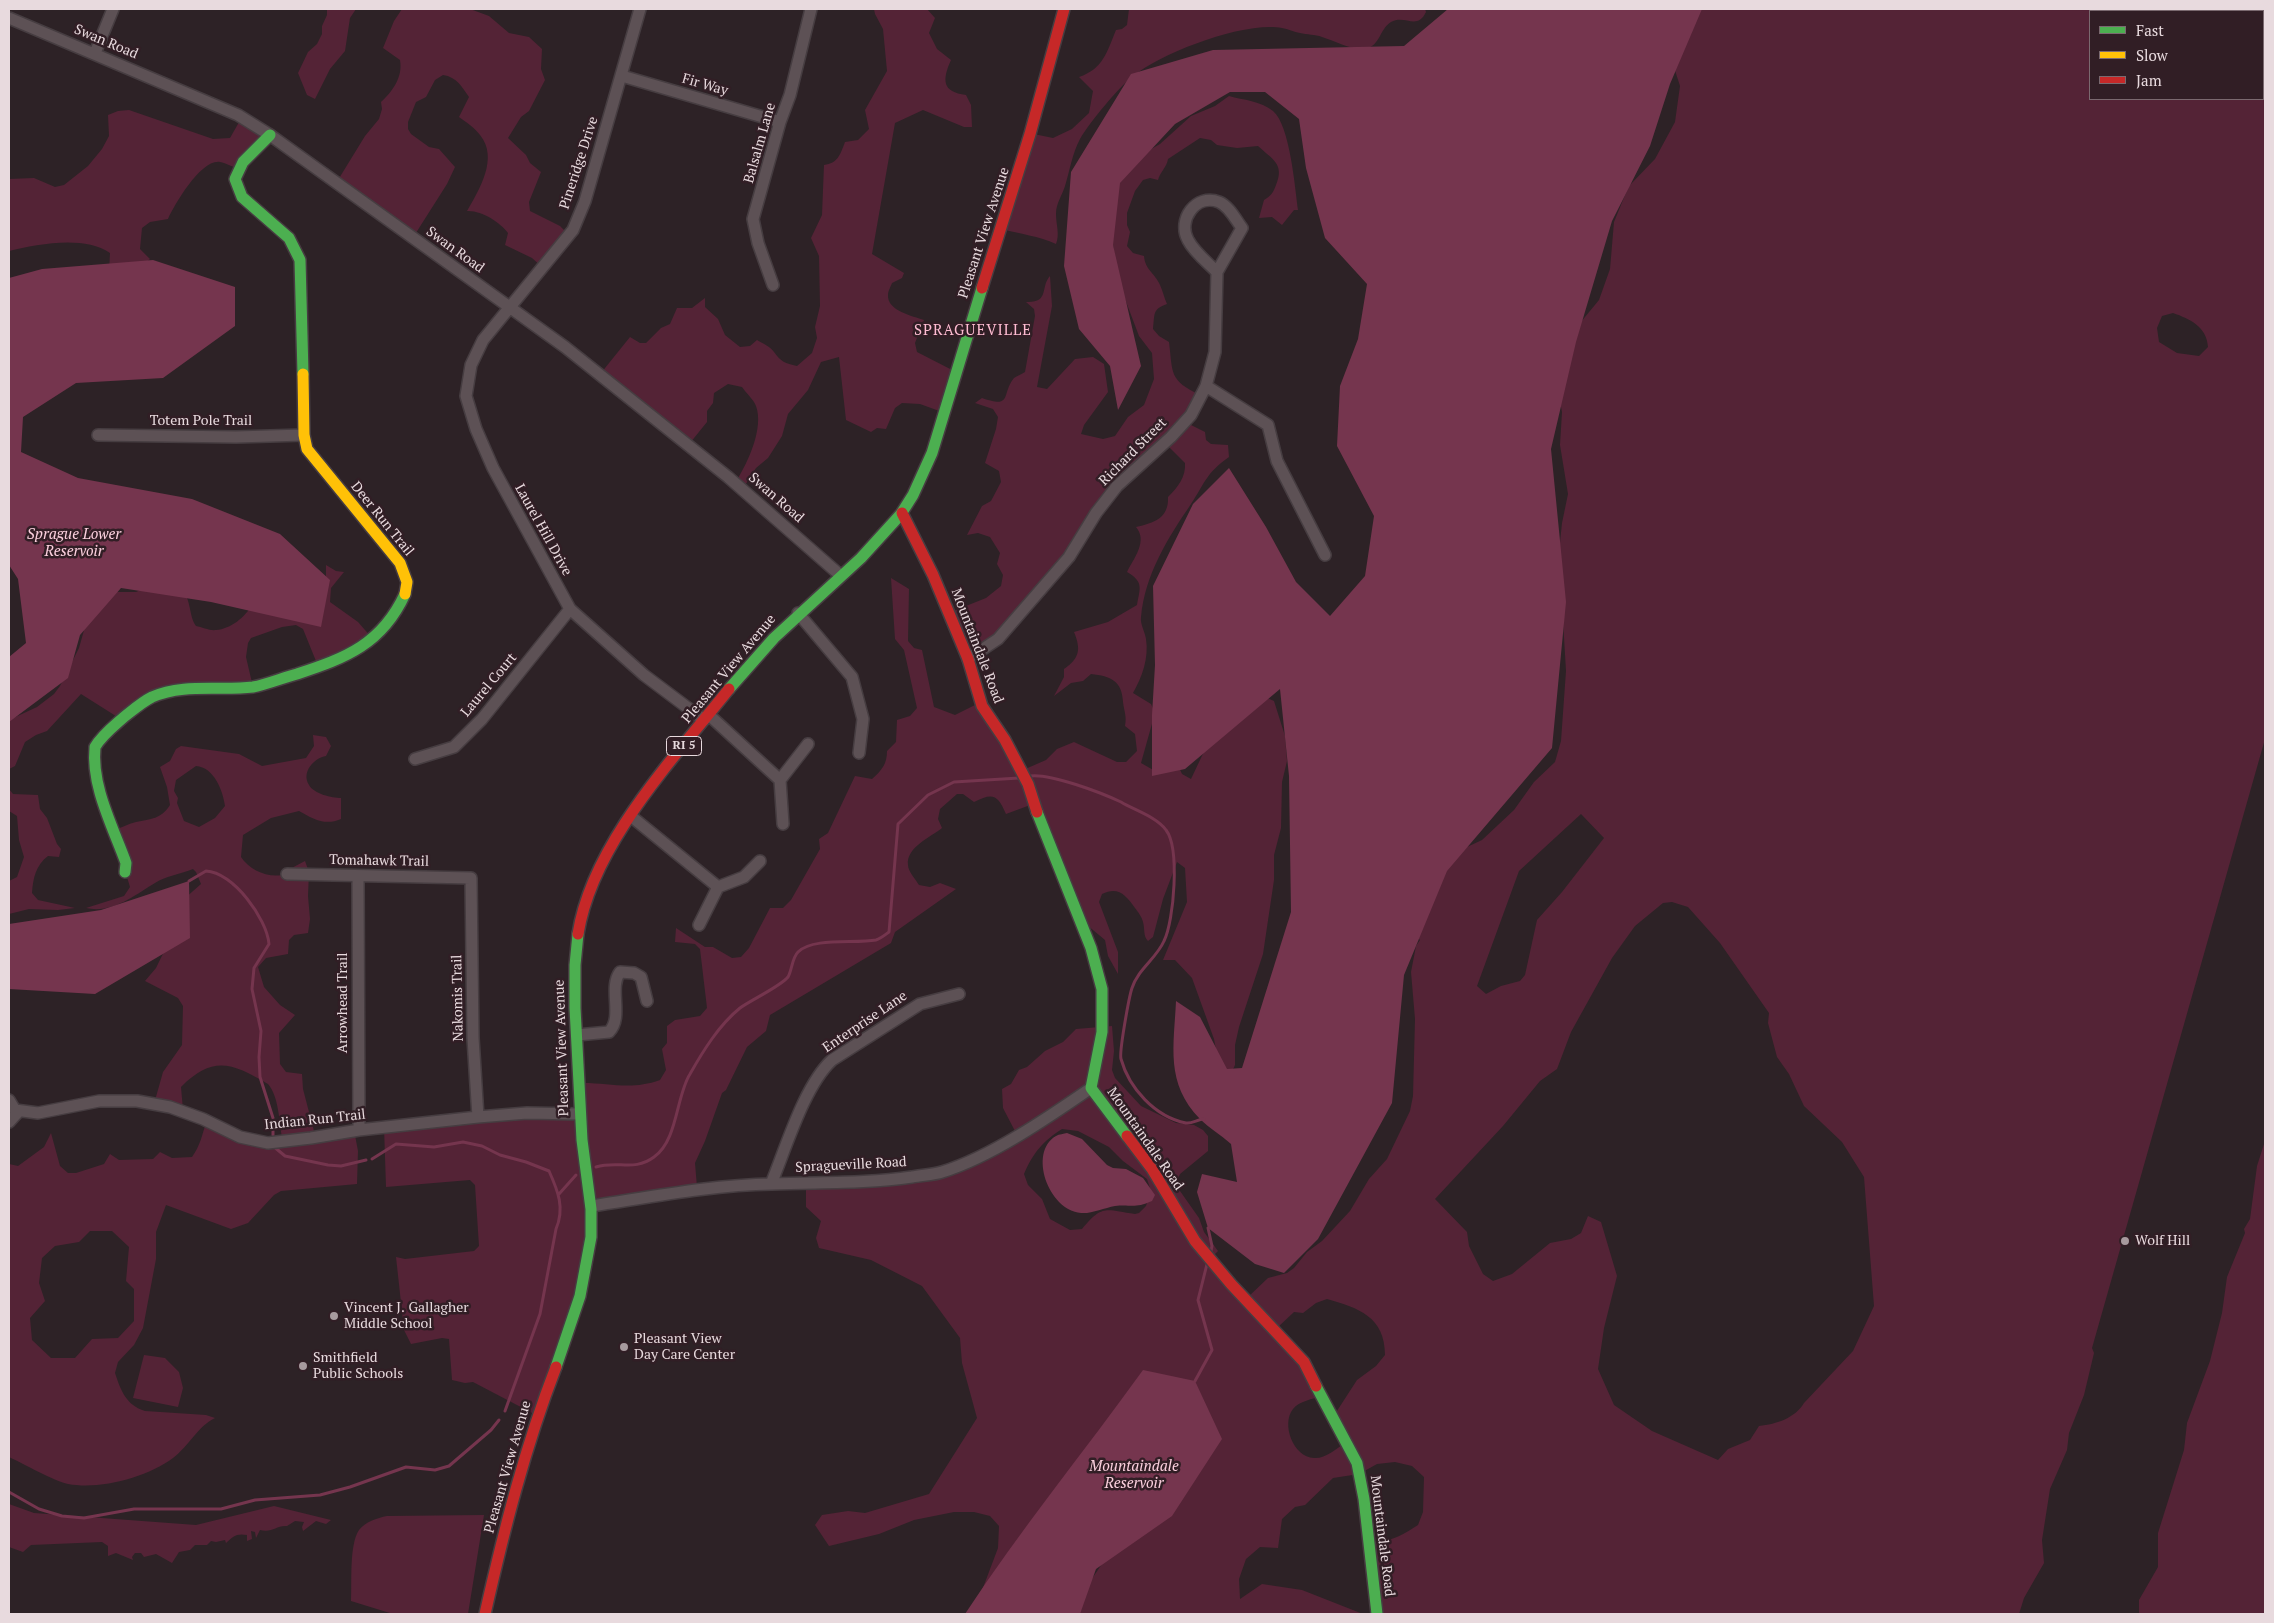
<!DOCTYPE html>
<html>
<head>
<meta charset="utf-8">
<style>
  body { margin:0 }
  #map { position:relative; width:2274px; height:1623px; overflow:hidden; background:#2d2226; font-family:"PT Serif",serif }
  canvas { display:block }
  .frame { position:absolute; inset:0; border:10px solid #e8dade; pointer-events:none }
  .legend { position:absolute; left:2089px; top:10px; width:175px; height:90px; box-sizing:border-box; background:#311e25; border:1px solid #7a696f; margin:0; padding:6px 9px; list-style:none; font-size:15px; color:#e8dade }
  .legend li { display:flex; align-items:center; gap:10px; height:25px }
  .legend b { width:25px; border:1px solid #7a696f }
</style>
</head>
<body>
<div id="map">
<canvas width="2274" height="1623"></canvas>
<div class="frame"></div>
<ul class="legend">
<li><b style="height:6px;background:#4caf50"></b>Fast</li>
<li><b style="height:6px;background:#ffc107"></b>Slow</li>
<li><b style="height:6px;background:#c62828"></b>Jam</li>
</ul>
</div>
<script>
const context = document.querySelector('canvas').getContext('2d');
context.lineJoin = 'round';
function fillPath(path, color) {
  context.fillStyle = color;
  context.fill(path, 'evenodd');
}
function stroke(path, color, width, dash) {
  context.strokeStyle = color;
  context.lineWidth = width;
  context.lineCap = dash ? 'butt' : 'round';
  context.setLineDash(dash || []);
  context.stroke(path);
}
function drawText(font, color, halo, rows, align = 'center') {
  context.font = font + ' "PT Serif",serif';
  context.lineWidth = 5;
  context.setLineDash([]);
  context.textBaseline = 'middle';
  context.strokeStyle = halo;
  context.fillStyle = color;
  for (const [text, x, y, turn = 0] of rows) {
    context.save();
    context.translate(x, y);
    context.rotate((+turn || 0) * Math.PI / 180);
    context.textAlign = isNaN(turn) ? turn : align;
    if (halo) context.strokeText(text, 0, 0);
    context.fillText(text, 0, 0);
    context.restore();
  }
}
const green = new Path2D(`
  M327,9h29l-6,9 -5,33 -15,18 -15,30 -8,-4 -9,-22 10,-21 9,-8 5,-10v-8l5,-11z
  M402,9h68l19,7 20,17 20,4 13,12 -1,20 4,11 -16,31 -8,6 -13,21 18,17 4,8 11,9 -12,30 1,9 30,15 7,7 -25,34 -10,-9 -27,-13 3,-12c-8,-11 -27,-23 -41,-22 12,-21 32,-53 13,-76 -5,-7 -14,-13 -21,-18l10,-20c-7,-10 -12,-20 -26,-22l-8,5 -9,17 -10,5 -8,20v7l3,5 18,13 10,2 16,18 -8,17 -33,52 -76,-56 27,-44 14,-17 3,-10 -1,-7c12,-11 22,-25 19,-42l-17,-12 11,-27z
  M874,9h53l8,9 -6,15 8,16 14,11c-9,20 -9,32 15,35l5,10 1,22h-8l-41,-17 -28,13 -23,131 32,19 -2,5 -10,5c-1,3 -4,8 -4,12 -1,16 25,21 36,25l-9,23 2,9 39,20 -14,40 -22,-8 -18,-1 -7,5 -9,21 -9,-1 -6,4 -25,-12 -7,-63 -18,5 -13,28 -20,24 -6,22 -14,22 -12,10 -12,19 -7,-7c11,-18 27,-52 19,-74 -2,-6 -10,-13 -14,-19l-14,-3 -14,9 -1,10 -6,8v11l-17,21 -89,-70 29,-36 10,6h6l15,-15 9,-4 7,-16h15l13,-10v9l13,12 7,16 15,12 10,-1 7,-6c5,3 14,7 17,12 7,10 11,11 23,14l15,-13 5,-15 -2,-11 5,-21 -1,-50 -8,-18 11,-23 2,-50c14,-2 16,-10 21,-23l13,-2 11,-11 -4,-19 22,-39 -4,-42 -8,-15z
  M1129,9h296l1,3c-9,19 -21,2 -35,10 -12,7 -11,27 -29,27 -13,0 -27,-8 -40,-12 -7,-3 -15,-2 -22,-4 -6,-1 -12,-4 -18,-5 -37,-7 -119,24 -149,48 -14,11 -44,47 -53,63 -8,15 -10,31 -15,47 -3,10 -9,17 -9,28 0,11 4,20 0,30 -17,-8 -36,-10 -55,-15l28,-96 24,5 19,-9 17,-16 4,-22 -14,-14c24,-8 28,-25 37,-47l6,-1 5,-4z
  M1687,9h578v730l-173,609 2,5 -10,42 -15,38 -2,17 -17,39 -8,51 2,23 -20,35 -5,16h-641l-5,-73c17,2 31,-7 45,-16l5,-13 1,-35 -12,-11 -17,-4 -18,2 -18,10 -26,4 -28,27 -10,2 -13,12 -4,29 -18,-1 -14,12 -7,20 1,20 22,-15 40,6 61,24h-287l11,-28 19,-28 -128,43 20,-53 1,-22 -9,-10 -16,-4h-20l-40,8 -35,14 -50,12 -14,-21 7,-10 26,-4 17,2 64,-19 48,-76 -15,-55 -2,-25 -38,-52 -51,-26 -52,-12 -3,-10 5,-17 -15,-14v-24l136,-12 74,-38 -13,-25 -1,-19 9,-5 8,-14 8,-3 18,-16 18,-9 13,-13 36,-3 2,25 -2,19 3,8 26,28 35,17 18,2 9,5 5,6v15l-28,23 -3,7 3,10 19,27 5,14 14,19 -6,6 35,41 21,-20 19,-5 7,-5 13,-16 15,-11 28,-30 19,-32 18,-20 23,-48 3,-15 2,-77 -4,-47 5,-26 4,-6 -3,-3 35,-83 30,-14 32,-30 20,-28 21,-20 6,-21 5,-70 -7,-119 3,-29 6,-29 -8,-49 2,-33 -6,-31 10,-41 33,-40 11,-31 4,-47 9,-22 6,-14 26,-27 20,-37 5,-36 -8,-25zM2090,11h173v88h-173zM2173,313c17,6 34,14 35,34l-9,9 -22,-3 -18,-11 -2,-14 5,-12zM1581,814l23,24 -42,54 -25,28 -12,55 -5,6 -19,5 -15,8 -9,-8 42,-115zM1672,902l16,5 32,36 49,70 -1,10 9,34 12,17 15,32 38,36 22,35 10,129 -21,45 -49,52c-9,15 -27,21 -45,23l-9,14 -22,9 -10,11 -66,-29 -38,-26 -16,-36 6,-41 13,-52 -16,-54 -13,-6 -7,17 -10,6 -21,4 -38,31 -19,7 -10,-7 -14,-28 -2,-14 -32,-33 68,-73 37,-45 17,-12 14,-37 41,-74 23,-32 28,-23zM1062,1129l16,2 31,16 14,14 24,18 4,12 -5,15 -7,7 -4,1c-30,-4 -32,-10 -53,15l-12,1 -20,-11 -8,-20 -14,-14 -4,-11c9,-21 19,-33 38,-45zM1327,1299c32,9 58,18 58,56l-9,11 -19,14 -22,34 10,29c-9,6 -20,16 -31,15 -21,-1 -33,-34 -21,-49 6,-8 20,-10 29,-13l-45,-68 17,-16 9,1 13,-10z
  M1229,96c14,4 32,5 44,15 17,14 22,77 25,99h-4l-12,15 -10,-8 -13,1 5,-18c7,-4 9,-7 12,-15 9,-21 -4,-26 -18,-39l-21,2 -20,-3 -6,-5 -11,-2 -32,21c-1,8 -8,13 -10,21l-8,-2 -7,2 -8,11 -8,22v12l3,7 -3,14 6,7 11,3c1,14 11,17 16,29 3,6 4,13 7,19 -15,5 -12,10 -14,25l6,7 10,6c4,32 0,38 31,53l-15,27 20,10 1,8 5,4 17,1 1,12c-23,16 -24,26 -38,47 -23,34 -46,70 -50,113 -1,7 4,15 5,22 3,19 -4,38 -13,54l18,11 4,9 -14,50 14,8 23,-6 4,9 9,5 35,-74 21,-16 27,12 11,35 2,25 -5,21 -1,46 -7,27v25l-11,74 -24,73 -4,18v20l-5,11 -11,-11 -5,-26 -22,-61 -17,-18h-12l24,-58 -2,-34 -8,-6 -14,37 -10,38 -5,4c-5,-5 -3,-12 -5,-19 -1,-5 -5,-10 -8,-14 -9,-13 -17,-22 -33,-14l-3,8 19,50v22l-10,-18 -3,-16 -18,-15 -54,-121 -27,10c-8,-19 -13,-22 -32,-12l-11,-8h-6l-17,15 -2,10 4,9c-11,9 -36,19 -34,37 0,6 8,15 11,20l11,2 10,-4 16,6 -61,43 -4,11 -121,72 -4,16 -19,16 -21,43 -4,3 -17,48 -10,22 2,24 -110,14 -4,76 -47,138 -63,-33 -8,1 -13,-3 -3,-41 -7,-1 -31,6 -7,-14 -8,-73 9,2 69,-8 5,-5 -4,-61 -5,-5 -84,7 -2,-60 194,-14v-30c30,-1 52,8 82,-3l6,-10 -4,-21 5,-6v-17l8,-6 25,-4 7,-8 -7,-59 -5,-5 -20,-2 1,-14 29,19h8l19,11 9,-1 8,-9 21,-40h13l8,-8 29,-51 -1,-10 9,-6 27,-57 17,3c10,-9 15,-15 15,-28l9,-9 1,-22 13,-4 7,-8 -13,-58 -9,-11 -4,-61 18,11 -1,52 6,7 8,2 12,57 21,8 26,-13 42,68 23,-10 11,-11 17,-7 43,20h9l11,-11 -2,-17 -10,-8c2,-10 -1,-15 -2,-24 -1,-21 -12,-26 -32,-28l-8,7 -12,2 -17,13 10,-19v-8c16,-11 17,-20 10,-37l34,-10 29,-17c3,-17 7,-23 -10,-33 7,-14 21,-31 9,-45 18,-4 33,-9 32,-30 10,-10 18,-20 17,-34l-20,-20 -34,30 -61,82 -68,80 -32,22 -19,-45 35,-14 15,-12 2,-11 -6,-11 3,-11 -10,-16 -12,-4 -11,2 15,-29 9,-5 10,-19 -2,-11 -14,-8 11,-34 2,-12 -5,-8 -18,-6 7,-5c31,11 19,-4 32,-20 3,-2 8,-4 11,-6l10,-56 -1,-7 -8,-7c24,1 14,-15 24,-26l2,30 -15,81 10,2 28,-30 18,-2 11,7 4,28 -24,33 -3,9 22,5 12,-3 13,-19 16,-12 10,-26 -2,-26 -13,-17 -20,-53 -9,-56 8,-47 28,-28 14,-8 31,-28 24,-10z
  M129,110l84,29 17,-1 12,-21 23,13 -26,39c-6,-2 -13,-6 -19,-7 -19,-3 -45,42 -52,57l-18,3 -8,6 -2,21 10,10 -11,10 -30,3 1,-19c-26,-18 -72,-9 -101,-2v-72l25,-1 21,9 9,-2 24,-19 14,-17 7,-13 -1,-21 10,-4z
  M326,565l10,6 8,1 -13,16 -1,14 28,20 14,16 -54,28 -15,-37 -7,-4 -14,2 -31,11 -3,5 -2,14 7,30 -76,4 -58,27 -38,-24 -34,37 -11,4 -11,7 -10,24 -6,3v-49l28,-13 17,-13 6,-8 19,-38 11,-39 25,-17h21l23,-10c7,2 14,3 20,7 13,6 9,26 17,37 6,1 14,5 20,4 15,-1 29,-13 36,-25l74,-18z
  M313,735l13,2 5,9 -5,10c-12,2 -25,16 -17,29 5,9 23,13 32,13v21c-16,7 -28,0 -42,-8l-28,7 -28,17 -2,22c9,14 29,22 45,17v-3l19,-10 4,11 -1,24 2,23 -2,14 -14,2 -5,5 -1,14 -22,4 -8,9 6,20 16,18 15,10 -16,18 1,31 6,8 16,2 1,15 12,46 39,-5 4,21 -1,33 -76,7 -7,4 -26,28 -17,6 -65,-24 -10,27v27l-13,69 -9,17 -16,17 -3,11c6,18 11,32 30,38l61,4 9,3c-18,9 -26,28 -42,40 -26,19 -72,32 -105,26 -14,-3 -44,-20 -59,-27v-293l9,2 26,-19 7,-14 9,33 8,7h8l28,-9 6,-10 9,6 34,-1 7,-7 12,6 20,-1c8,-11 10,-22 14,-34l57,18 19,-4c-3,-16 -3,-40 -14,-53 -36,-21 -55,-29 -87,3l2,23 -29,-6 9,-32 19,-27 1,-39 -5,-8 -33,-17 11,-13 18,-37 10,-32 17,-15 -5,-12 -3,-3c-12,5 -27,7 -38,14 -20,12 -43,31 -69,25l38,-12 6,-9 -17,-56c7,-3 15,-7 23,-9 15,-3 25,-3 34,-17l-3,-18 -7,-20 10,-6 6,-12 5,-3 58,8 23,12 44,-8 8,-12zM196,766c18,1 27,25 29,40l-10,12 -16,9 -15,-6 -7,-18 1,-5 -4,-7 2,-11zM90,1231h22l17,16 -3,34 8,8v32l-16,17 -26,1 -17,19h-24l-19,-18 -2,-22 15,-17 -6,-18 3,-25 13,-12 24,-4z
  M9,789l4,5 25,1 2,14 7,9 10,26 4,5 -2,8 -11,-1c-12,9 -15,22 -16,37l6,7 37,8 -17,2 -29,-1 -20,5v-33l8,-4 7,-20 -5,-17 -2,-24 -8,-5z
  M2265,1141v473h-126v-14l19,-33v-34l26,-83 3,-27 23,-62 12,-48 5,-36 18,-44 -1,-4 6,-10 7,-53z
  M144,1355l21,3 14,14 4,16 -5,19 -45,-9z
  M9,1504l25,9 162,12 78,-19 57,14 -5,4 -10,-3 -13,10 -1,-4 2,-5 -9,-1 -8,5c-11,-1 -14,7 -27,4l-4,8 -1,-6 -4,-1 1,8 -5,2v-6c-10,-2 -14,1 -21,8l-1,-3 -9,2 -5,-1 -4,4h-12l-5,5 -11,2 -7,11 -16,-9 -12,3 -3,-4h-6l-3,4 1,3 -17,-7 -8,3v-10l-6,-4 -71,3 -8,7 -14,-5z
  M484,1515l-16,99h-75l-42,-13c1,-18 -2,-56 8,-71 6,-8 18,-12 28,-14z`);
const water = new Path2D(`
  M1448,9h254l-32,75 -20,62 -38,75 -36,121 -25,107 15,153 -14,146 -105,123 -43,104 -12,128 -74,136 -34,34 -29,-9 -47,-36 -11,-36 5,-18 35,8 -6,-38c-10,-9 -22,-16 -31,-25 -35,-36 -26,-73 -24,-118l24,16 27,52 15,-1 49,-156 -2,-136 -9,-87 -95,80 -33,7v-61l3,-50 -2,-79 40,-82 36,-36 37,59 30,55 34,34 35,-40 9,-60 -37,-70 3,-60 18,-47 9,-55 -42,-46 -19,-70 -7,-49 -34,-27h-35l-55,32 -55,59 -7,62 28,121 -23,44 -8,-44 -31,-37 -15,-63 7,-94 60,-98 82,-24 191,-4z
  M153,260l82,27v39l-72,52 -87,5 -53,34 -2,35 57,26 114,21 88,35 50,46 -9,47 -110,-25 -90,-14 -41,47 -12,43 -59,44v-65l17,-14 -8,-64 -9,-14v-287l33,-9z
  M189,881l1,57 -95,56 -86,-5v-65l92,-14z
  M1067,1133l15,6 25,26 6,3 13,1 17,9 12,17 -3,6c-18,8 -21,3 -37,5 -11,2 -24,8 -34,7 -33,-3 -53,-61 -25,-77 3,-2 8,-2 11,-3z
  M1143,1370l52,11 27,58 -50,77 -76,53 -16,45h-115c55,-84 119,-162 178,-244z`);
const stream = new Path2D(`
  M1030,776c20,-3 72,17 91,26 13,8 36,15 45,28 14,18 8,91 -2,111 -8,18 -26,28 -32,47 -3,9 -13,64 -11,71 8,29 34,58 65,64 6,1 12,-4 18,-4
  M189,881l17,-10c27,1 61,48 63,73l-15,24 -2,21 9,42 -2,26 1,20 13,41v17
  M273,1146l12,10 43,9 13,1 25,-6
  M372,1159l24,-15 38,3 29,-5 19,4 18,9 26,7 23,9c9,20 16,37 7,58l-16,85 -35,97
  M596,1167c22,-7 38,5 58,-10 24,-17 22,-61 36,-83 13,-23 29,-49 50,-66 11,-8 41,-22 48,-31 4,-7 4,-19 10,-25 15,-15 57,-8 78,-12 4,-1 9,-5 13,-8l9,-108 30,-29 26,-13 65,-4
  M559,1194l17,-19
  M1208,1228l4,18 -1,5
  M1195,1381l17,-31 -14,-50 9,-36
  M9,1492l30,17 23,7 22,2 50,-9h87l34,-9 65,-5 30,-8 56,-20 29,3 14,-4 42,-36 8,-10`);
const street = new Path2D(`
  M640,9l-55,192 -12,29 -90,110 -12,25 -5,31 10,33 17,39 77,141 74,66 60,45
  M9,18l229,97 32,20 295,212 163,130 112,98
  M95,53l18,-44
  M622,76l158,46
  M773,285l-15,-42 -5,-24 27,-97 10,-27 21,-86
  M1206,386l62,39 9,36 48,94
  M98,435l138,2 68,-2
  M798,613l54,64 11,42 -4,34
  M968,659l30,-20 71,-82 27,-44 21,-27 54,-49 20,-22 15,-29 9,-34 2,-80 25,-44c-6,-8 -13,-22 -23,-26 -23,-9 -42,18 -31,38 6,12 19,22 29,32
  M709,715l71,65 3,44
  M415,759l39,-12 28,-28 88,-110
  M780,780l28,-36
  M632,817l86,70 -19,38
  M287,874l184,4 2,160 5,79
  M358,877l1,253
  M718,887l26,-10 16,-16
  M577,1035l32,-3c15,-15 -1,-44 11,-60l14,1 7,4 6,24
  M9,1100l6,10 23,3 61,-12h38l33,6 33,12 37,18 28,6 43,-5 48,-8 119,-13 49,-4 52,1
  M9,1122l10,-11
  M771,1184c15,-36 33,-98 61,-124l88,-56 39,-10
  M591,1206c60,-9 120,-21 181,-22 47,-2 93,0 140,-7 10,-2 21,-2 30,-5 49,-15 107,-55 149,-84`);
const fast = new Path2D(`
  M270,135l-27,27 -8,17 7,18 47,41 11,22 3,114
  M729,689l45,-51 87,-80 40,-44 12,-19 19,-42 50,-165
  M1037,812l54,136 11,41v43l-11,56 36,48
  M125,872l1,-9c-13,-36 -35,-77 -31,-116 7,-12 19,-21 29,-30 9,-7 18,-15 28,-20 31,-14 68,-6 101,-10 15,-3 29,-9 44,-13 49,-16 85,-30 108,-80
  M556,1367l24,-71 11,-59v-28l-9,-69 -7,-132v-43l3,-31
  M1316,1386l41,77 7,36 13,115`);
const slow = new Path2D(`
  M303,374l1,61 3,14 93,114 7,19 -2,12`);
const jam = new Path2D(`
  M982,288l48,-154 34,-125
  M902,513l31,62 35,84 14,47 23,34 23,44 9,28
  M578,934c14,-90 96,-176 151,-245
  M1127,1136l25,33 43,72 36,43 73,78 12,24
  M485,1614c19,-84 40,-167 71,-247`);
const markers = [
  [2125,1241,5,"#a79a9e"],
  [334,1316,5,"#a79a9e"],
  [624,1347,5,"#a79a9e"],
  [303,1366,5,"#a79a9e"]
];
const shields = [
  [684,746,35]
];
const shieldNames = [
  ["RI 5",684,746]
];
const streetNames = [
  ["Swan Road",106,42,23],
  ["Fir Way",705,85,16],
  ["Balsalm Lane",760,143,-74],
  ["Pineridge Drive",579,163,-72],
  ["Pleasant View Avenue",984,233,-72],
  ["Swan Road",455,250,36],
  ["Totem Pole Trail",201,421],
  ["Richard Street",1133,452,-45],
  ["Swan Road",776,498,41],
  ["Deer Run Trail",382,519,51],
  ["Laurel Hill Drive",543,530,61],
  ["Mountaindale Road",977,646,69],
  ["Pleasant View Avenue",729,669,-50],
  ["Laurel Court",489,685,-50],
  ["Tomahawk Trail",379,861,1],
  ["Nakomis Trail",458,998,-91],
  ["Arrowhead Trail",343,1003,-90],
  ["Enterprise Lane",865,1022,-34],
  ["Pleasant View Avenue",562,1048,-92],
  ["Indian Run Trail",315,1120,-6],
  ["Mountaindale Road",1145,1139,55],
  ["Spragueville Road",851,1165,-3],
  ["Pleasant View Avenue",508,1467,-74],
  ["Mountaindale Road",1382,1536,83]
];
const poiNames = [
  ["Wolf Hill",2135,1241],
  ["Vincent J. Gallagher",344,1308],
  ["Middle School",344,1324],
  ["Pleasant View",634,1339],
  ["Day Care Center",634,1355],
  ["Smithfield",313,1358],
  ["Public Schools",313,1374]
];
const neighbourhoodNames = [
  ["SPRAGUEVILLE",973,331]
];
const waterNames = [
  ["Sprague Lower",74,535],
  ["Reservoir",74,552],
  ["Mountaindale",1134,1467],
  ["Reservoir",1134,1484]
];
fillPath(green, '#542336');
fillPath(water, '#75354e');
stroke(stream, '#75354e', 3);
stroke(street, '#463d41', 14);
stroke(fast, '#463d41', 14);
stroke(slow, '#463d41', 14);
stroke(jam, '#463d41', 14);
stroke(street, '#5d5155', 11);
stroke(fast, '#4caf50', 11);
stroke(slow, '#ffc107', 11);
stroke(jam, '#c62828', 11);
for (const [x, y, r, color] of markers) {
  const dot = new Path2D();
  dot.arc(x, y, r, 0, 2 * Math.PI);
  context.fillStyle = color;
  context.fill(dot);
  stroke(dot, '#311e25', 2);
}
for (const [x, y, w] of shields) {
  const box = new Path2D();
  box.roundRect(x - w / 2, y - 9.5, w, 19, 4);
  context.fillStyle = '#311e25';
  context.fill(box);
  stroke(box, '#e8dade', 1);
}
drawText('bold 12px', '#e8dade', null, shieldNames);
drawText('14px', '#e8dade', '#311e25', streetNames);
drawText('14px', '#e8dade', '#311e25', poiNames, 'left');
context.letterSpacing = '1px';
drawText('15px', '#febcd2', '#311e25', neighbourhoodNames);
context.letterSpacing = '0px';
drawText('italic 15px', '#fcd0de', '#311e25', waterNames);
</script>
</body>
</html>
